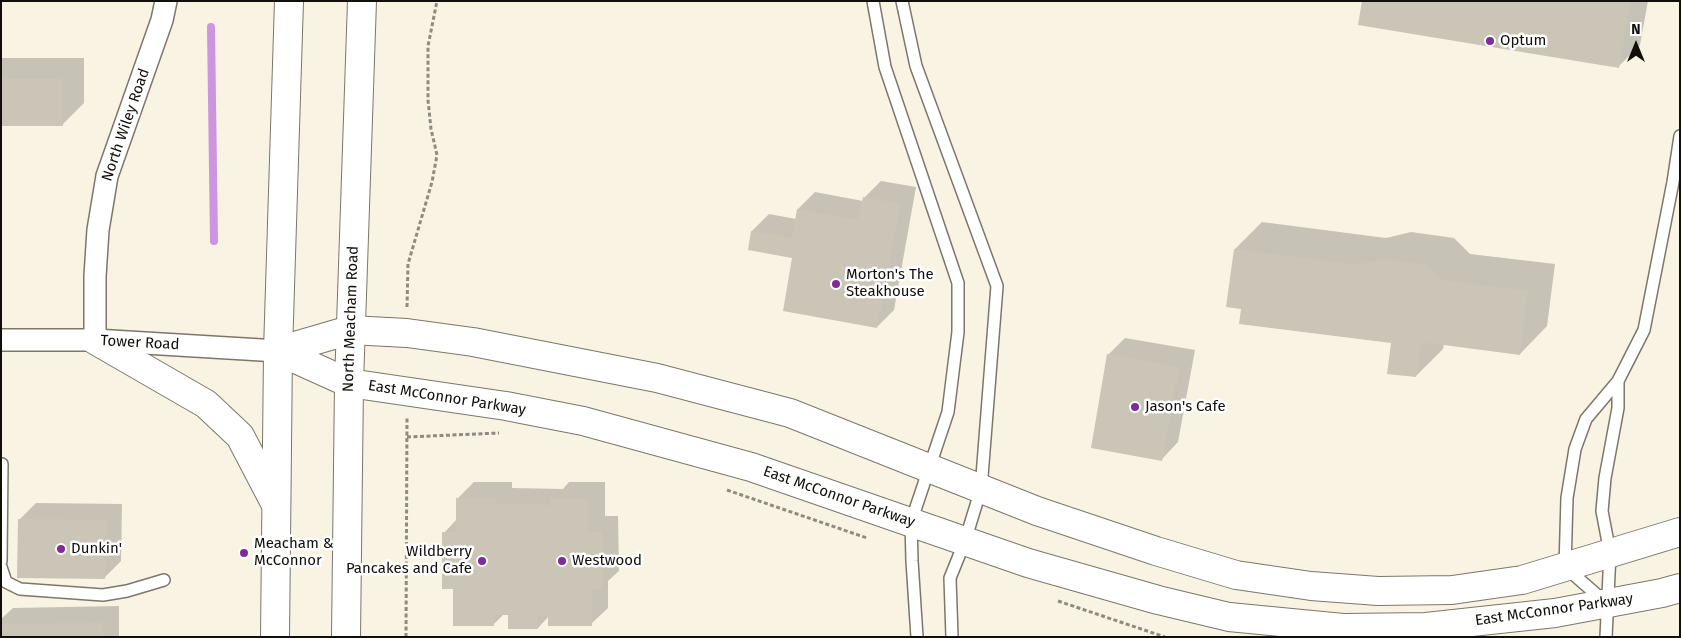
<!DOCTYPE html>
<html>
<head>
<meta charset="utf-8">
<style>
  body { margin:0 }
  #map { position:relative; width:1681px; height:638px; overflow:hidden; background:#f8f3e3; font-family:"Fira Sans",sans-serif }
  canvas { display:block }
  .frame { position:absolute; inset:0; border:2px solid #110f0a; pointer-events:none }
  .north { position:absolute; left:1611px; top:20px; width:50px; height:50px; -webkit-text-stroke:4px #fff; paint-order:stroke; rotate:0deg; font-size:14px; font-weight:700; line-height:20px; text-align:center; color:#110f0a }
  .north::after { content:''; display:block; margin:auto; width:18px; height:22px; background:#110f0a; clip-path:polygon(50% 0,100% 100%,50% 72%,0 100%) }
</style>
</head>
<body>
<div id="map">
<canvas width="1681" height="638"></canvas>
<div class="frame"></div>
<div class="north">N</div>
</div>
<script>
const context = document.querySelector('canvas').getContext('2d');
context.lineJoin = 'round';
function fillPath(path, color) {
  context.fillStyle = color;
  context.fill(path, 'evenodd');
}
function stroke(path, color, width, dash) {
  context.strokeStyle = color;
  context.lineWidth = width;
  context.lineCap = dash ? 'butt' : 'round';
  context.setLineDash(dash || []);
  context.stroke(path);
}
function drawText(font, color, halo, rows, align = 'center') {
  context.font = font + ' "Fira Sans",sans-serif';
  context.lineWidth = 5;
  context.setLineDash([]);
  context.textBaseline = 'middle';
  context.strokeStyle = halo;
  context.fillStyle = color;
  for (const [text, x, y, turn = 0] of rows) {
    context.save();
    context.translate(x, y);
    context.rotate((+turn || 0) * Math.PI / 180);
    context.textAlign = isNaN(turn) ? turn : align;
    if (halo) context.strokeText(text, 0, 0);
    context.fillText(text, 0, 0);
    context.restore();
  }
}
const shadow = new Path2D(`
  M1363,1h285l-8,44 -21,21z
  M1,58h83v45l-21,21 -62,1z
  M881,181l35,6 -22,123 -17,17 -83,-70 -45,-8 3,-18 17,-17 27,5 2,-10 17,-17 48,9 1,-3z
  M1262,222l124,16 25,-6 43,6 16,16 85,10 -8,62 -27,28 -76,-10 -1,5 -27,27 -23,-34 -150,-35 -8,-58z
  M1125,338l70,12 -17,92 -16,17 -54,-104z
  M474,482h38v6l51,1 6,-7h36v34h13l1,55 -11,10v27l-17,16 -42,-8 -11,12 -29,-14h-5l-10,10 -40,-36 -10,-55 13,-14v-20z
  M36,503l86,1 -1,57 -17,17 -85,-58z
  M119,606v31h-118v-18l12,-11z`);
const stream = new Path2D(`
  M211,27l3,214`);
const building = new Path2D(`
  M1362,1h269l-12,67 -261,-43z
  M1,79h62v47h-62z
  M863,197l37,7 -23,124 -94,-17 9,-53 -44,-8 3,-19 41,7 5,-29 61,11z
  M1234,249l123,16 26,-6 44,6 15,15 86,11 -8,64 -99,-13 -5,35 -29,-3 4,-31 -152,-19 2,-15 -15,-2z
  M1107,354l72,13 -17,94 -71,-13z
  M456,498h40v6l55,1v-6h37v33h14v57h-10v37h-44v-10h-10v13h-30v-14h-14v11h-41v-37h-11v-57h14z
  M18,519l88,1 -1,59 -88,-1z
  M103,623v14h-102v-13z`);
const path = new Path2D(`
  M407,307l1,-43 24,-82 5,-27 -6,-26 -3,-29v-54l9,-45
  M407,437l92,-4
  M727,490l140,48
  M1058,601l107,36
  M406,637l1,-219`);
const service = new Path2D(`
  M873,1l12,66 73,216v49l-10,80 -37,110 1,39 5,76
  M902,1l14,65 81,220 -16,203 -16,52 -15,37 2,59
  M1,561l1,-97
  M1,567l5,15 14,7 83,6 24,-4 37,-11
  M1604,601l-39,-34 2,-69 8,-49 11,-30 32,-38 26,-51 29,-148 7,-46
  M1606,637l4,-84 -8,-42 3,-33 13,-70v-27`);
const minor = new Path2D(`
  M1,340h94l183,11
  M95,340v-64l3,-46 9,-54 55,-156 4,-19`);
const tertiary = new Path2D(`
  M278,351l72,-21 57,3 66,9 184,36 133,35 247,98 119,40 80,24 75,11 67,5 74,-1 70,-10 158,-48
  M278,351l71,32 157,23 77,15 168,46 277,96 130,37 71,17 114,11 83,-1 129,-14 107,-20 18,-5`);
const secondary = new Path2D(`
  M95,340l111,64 34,32 35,67
  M275,637l3,-286 11,-350
  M346,637l3,-254 13,-382`);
const markers = [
  [1490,41,5,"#802b99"],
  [836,284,5,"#802b99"],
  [1135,407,5,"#802b99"],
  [61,549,5,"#802b99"],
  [244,553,5,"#802b99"],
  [482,561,5,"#802b99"],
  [562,561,5,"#802b99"]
];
const poiNames = [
  ["Optum",1500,41],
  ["Morton's The",846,275],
  ["Steakhouse",846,292],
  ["Jason's Cafe",1145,407],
  ["Meacham &",254,544],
  ["McConnor",254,561],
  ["Dunkin'",71,549],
  ["Wildberry",472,552,"right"],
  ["Pancakes and Cafe",472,569,"right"],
  ["Westwood",572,561]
];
const streetNames = [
  ["North Wiley Road",126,125,-71],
  ["North Meacham Road",351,319,-88],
  ["Tower Road",140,343,3],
  ["East McConnor Parkway",447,398,9],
  ["East McConnor Parkway",839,497,19],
  ["East McConnor Parkway",1554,610,-8]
];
fillPath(shadow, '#0003');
stroke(stream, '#cc96de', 8);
fillPath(building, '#cac5b6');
stroke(service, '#7c776a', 14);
stroke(minor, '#7c776a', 24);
stroke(tertiary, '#7c776a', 30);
stroke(secondary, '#7c776a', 30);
stroke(path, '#8e8b80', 3, [4, 2.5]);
stroke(service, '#fff', 11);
stroke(minor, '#fff', 21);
stroke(tertiary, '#fff', 28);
stroke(secondary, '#fff', 28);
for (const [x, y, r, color] of markers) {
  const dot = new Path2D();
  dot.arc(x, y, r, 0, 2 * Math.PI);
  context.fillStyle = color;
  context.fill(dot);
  stroke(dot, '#fff', 2);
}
drawText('15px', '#110f0a', '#fff', poiNames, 'left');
drawText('15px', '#110f0a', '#fff', streetNames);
</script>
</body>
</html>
